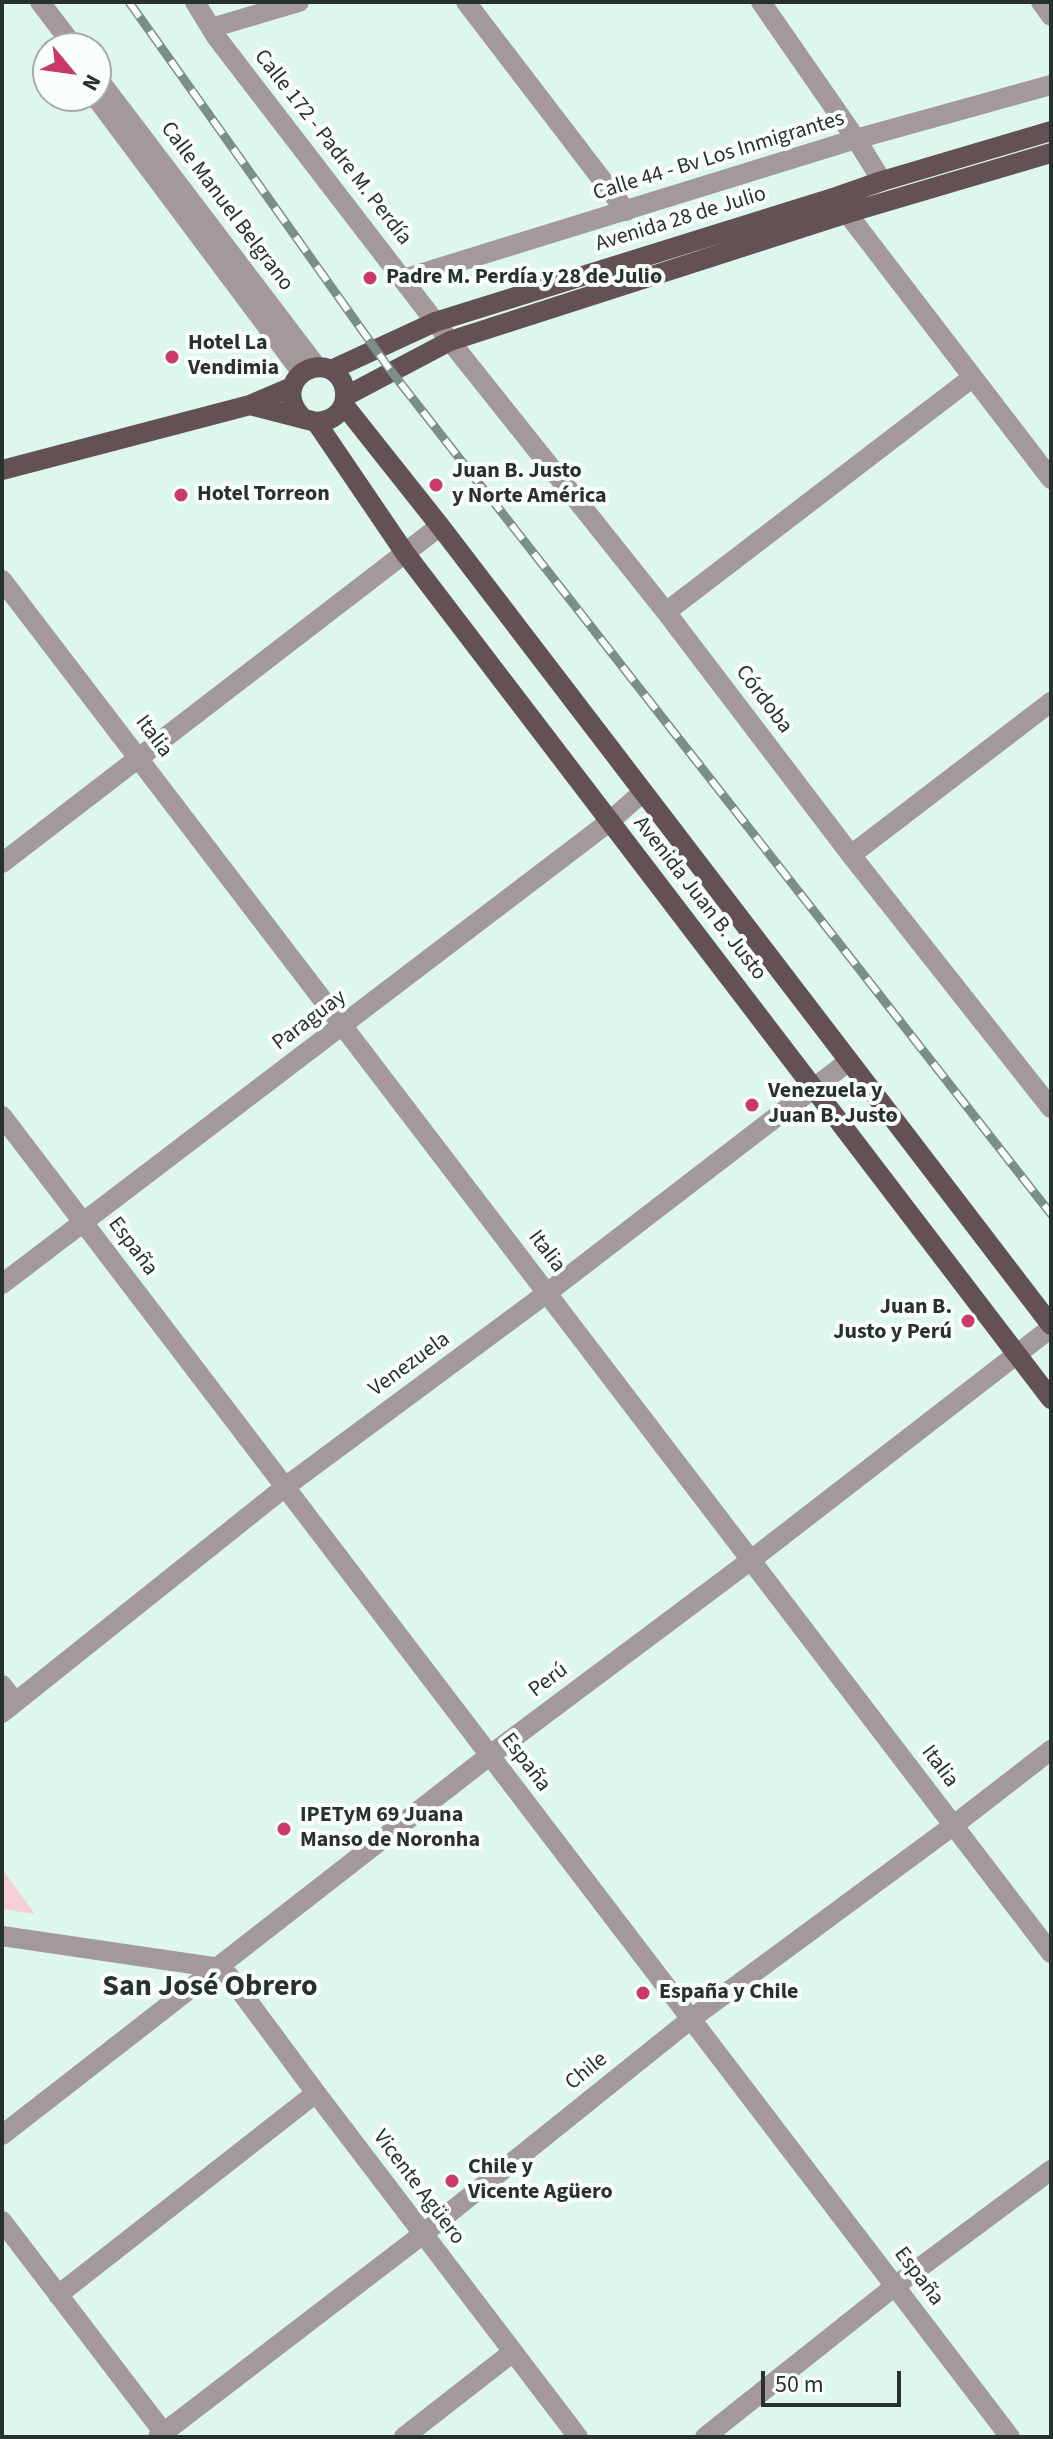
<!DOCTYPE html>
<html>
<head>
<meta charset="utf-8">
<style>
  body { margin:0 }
  #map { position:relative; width:1053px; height:2439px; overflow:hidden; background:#ddf7ee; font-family:"Source Sans 3",sans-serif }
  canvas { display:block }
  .frame { position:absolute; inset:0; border:4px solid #27312e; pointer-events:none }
  .north { position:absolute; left:32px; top:32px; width:80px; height:80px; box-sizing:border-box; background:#f9fefd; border:2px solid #a5acaa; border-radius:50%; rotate:119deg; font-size:22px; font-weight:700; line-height:32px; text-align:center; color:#27312e }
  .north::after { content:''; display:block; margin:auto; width:28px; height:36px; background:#c93b66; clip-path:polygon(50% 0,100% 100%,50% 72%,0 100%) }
  .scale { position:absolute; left:761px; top:2371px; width:140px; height:36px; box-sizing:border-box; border:4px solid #27312e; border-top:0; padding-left:10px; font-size:24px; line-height:28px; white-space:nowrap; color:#27312e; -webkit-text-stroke:6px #f9fefd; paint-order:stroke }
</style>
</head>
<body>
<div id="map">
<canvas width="1053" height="2439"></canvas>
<div class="frame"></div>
<div class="north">N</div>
<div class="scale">50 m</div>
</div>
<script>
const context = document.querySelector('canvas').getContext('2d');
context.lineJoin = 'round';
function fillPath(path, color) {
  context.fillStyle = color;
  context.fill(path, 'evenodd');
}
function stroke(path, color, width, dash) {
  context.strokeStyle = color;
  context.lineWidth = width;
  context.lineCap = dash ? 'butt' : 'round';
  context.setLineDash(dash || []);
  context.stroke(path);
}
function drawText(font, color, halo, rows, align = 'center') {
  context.font = font + ' "Source Sans 3",sans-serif';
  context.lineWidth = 8;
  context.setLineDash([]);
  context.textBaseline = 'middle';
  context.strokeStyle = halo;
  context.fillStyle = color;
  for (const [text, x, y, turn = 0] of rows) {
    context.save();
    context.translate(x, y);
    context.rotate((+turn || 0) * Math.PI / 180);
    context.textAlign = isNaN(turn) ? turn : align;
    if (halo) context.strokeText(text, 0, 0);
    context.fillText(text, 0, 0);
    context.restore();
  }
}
const green = new Path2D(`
  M2,1869l33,45 -33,-5z`);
const minor = new Path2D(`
  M40,2l35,46
  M195,2l22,36 233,303 216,271 185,243 200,253
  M466,2l160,209
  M761,2l95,137 26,42
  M1041,2l10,14
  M211,28l88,-26
  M96,76l221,291
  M97,99l205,274
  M837,200l214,279
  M403,279l453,-140 195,-54
  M2,580l1049,1373
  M666,612l307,-235
  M851,855l200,-153
  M2,863l438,-337
  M2,1116l1008,1321
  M2,1284l607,-462 34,-30
  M2,1685l13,17
  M2,1713l283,-226 262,-194 302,-232
  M2,1936l218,32 10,9 86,116 262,344
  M2,2135l487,-379 262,-196 300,-232
  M2,2221l165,216
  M58,2295l258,-202
  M158,2437l265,-203 268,-215 263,-194 97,-75
  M404,2437l109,-85
  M705,2437l190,-151 156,-116`);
const major = new Path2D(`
  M331,370l104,-48 401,-125 46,-16 169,-50
  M346,396l104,-55 398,-128 203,-60
  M250,405l66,17c44,-2 34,-62 -3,-54 -8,2 -15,7 -19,15 -6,13 -1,25 8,34
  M344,405l96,121 611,799
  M316,422l89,131 646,846
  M2,470l248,-65 42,-18`);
const rail = new Path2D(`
  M129,2l262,369 660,843`);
const markers = [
  [370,278,8,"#c93b66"],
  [172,357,8,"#c93b66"],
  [436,485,8,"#c93b66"],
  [181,495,8,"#c93b66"],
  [752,1105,8,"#c93b66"],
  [968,1321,8,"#c93b66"],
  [284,1829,8,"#c93b66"],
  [643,1993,8,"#c93b66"],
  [452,2181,8,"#c93b66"]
];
const streetNames = [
  ["Calle 172 - Padre M. Perdía",332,148,52],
  ["Calle 44 - Bv Los Inmigrantes",719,157,-17],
  ["Calle Manuel Belgrano",226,207,53],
  ["Avenida 28 de Julio",681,220,-17],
  ["Córdoba",763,700,53],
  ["Italia",153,737,53],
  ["Avenida Juan B. Justo",699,899,52],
  ["Paraguay",310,1021,-37],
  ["España",132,1247,53],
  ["Italia",546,1252,53],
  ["Venezuela",410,1365,-36],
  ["Perú",549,1681,-37],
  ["España",525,1763,53],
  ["Italia",939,1767,53],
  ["Chile",587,2072,-39],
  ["Vicente Agüero",418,2188,53],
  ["España",918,2277,53]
];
const poiNames = [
  ["Padre M. Perdía y 28 de Julio",386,278],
  ["Hotel La",188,344],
  ["Vendimia",188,369],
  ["Juan B. Justo",452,472],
  ["y Norte América",452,497],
  ["Hotel Torreon",197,495],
  ["Venezuela y",768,1092],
  ["Juan B. Justo",768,1117],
  ["Juan B.",952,1308,"right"],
  ["Justo y Perú",952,1333,"right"],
  ["IPETyM 69 Juana",300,1816],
  ["Manso de Noronha",300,1841],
  ["España y Chile",659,1993],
  ["Chile y",468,2168],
  ["Vicente Agüero",468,2193]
];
const districtNames = [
  ["San José Obrero",210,1988]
];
fillPath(green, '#f5d1d7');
stroke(minor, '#a3989a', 20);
stroke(major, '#635154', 20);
stroke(rail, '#7c8e88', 9);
stroke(rail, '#f9fefd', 6, [18]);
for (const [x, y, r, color] of markers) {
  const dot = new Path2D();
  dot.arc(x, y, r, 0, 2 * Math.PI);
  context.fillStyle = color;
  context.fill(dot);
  stroke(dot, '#f9fefd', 3);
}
drawText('22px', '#27312e', '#f9fefd', streetNames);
drawText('bold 22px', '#27312e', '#f9fefd', poiNames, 'left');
drawText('bold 30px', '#27312e', '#f9fefd', districtNames);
</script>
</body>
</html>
